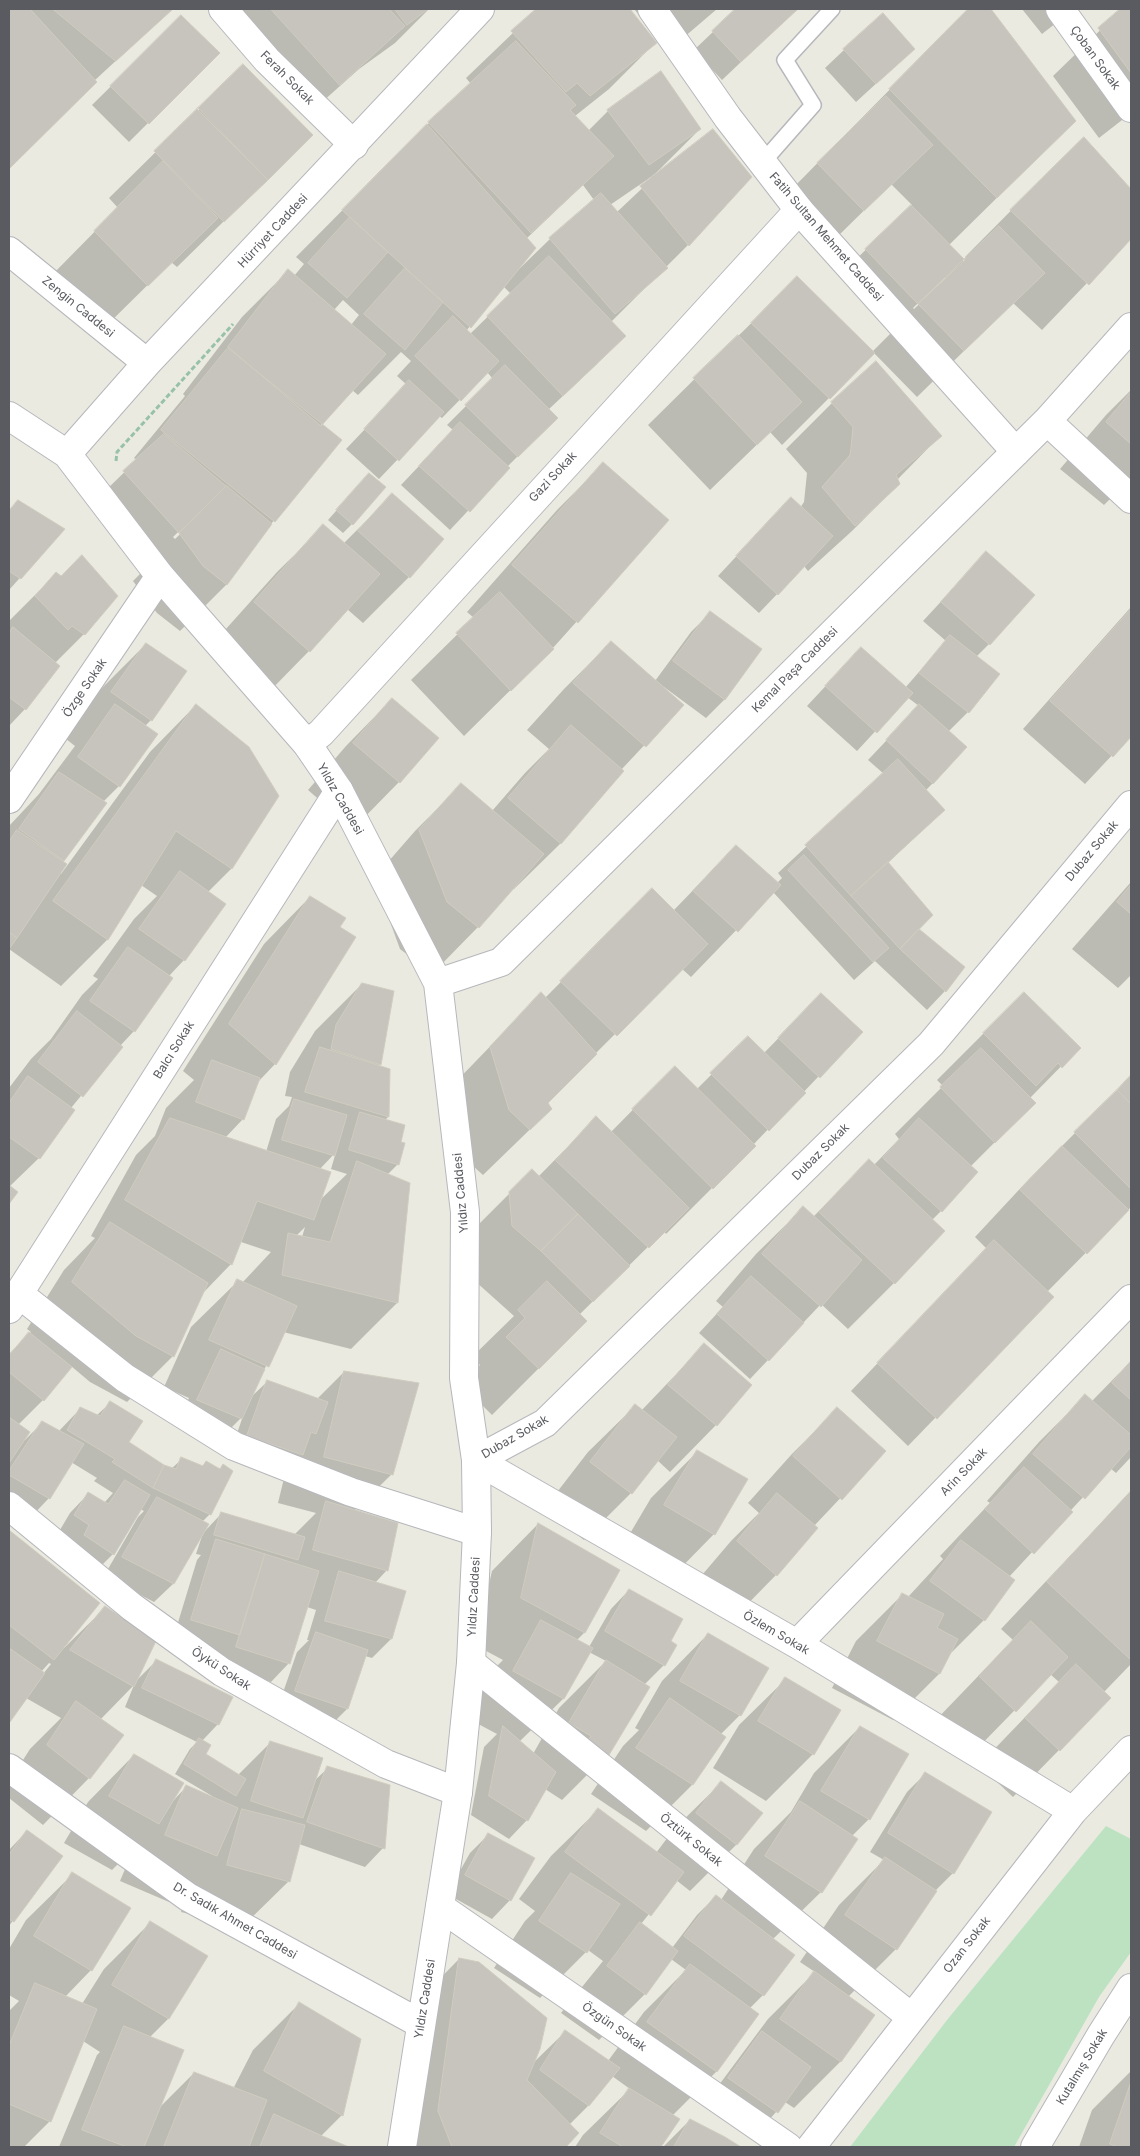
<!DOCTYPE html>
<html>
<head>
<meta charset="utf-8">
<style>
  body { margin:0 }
  #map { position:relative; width:1140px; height:2156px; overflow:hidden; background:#ebeae0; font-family:Inter,sans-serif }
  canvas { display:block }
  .frame { position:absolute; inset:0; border:10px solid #595b60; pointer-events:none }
</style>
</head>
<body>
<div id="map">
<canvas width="1140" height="2156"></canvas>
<div class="frame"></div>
</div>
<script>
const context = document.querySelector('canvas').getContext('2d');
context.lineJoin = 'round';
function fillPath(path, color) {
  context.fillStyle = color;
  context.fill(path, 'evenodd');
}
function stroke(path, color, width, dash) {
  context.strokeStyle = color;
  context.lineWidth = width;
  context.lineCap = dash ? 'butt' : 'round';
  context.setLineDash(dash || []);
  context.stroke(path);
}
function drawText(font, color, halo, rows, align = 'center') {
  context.font = font + ' Inter,sans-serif';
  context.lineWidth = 4.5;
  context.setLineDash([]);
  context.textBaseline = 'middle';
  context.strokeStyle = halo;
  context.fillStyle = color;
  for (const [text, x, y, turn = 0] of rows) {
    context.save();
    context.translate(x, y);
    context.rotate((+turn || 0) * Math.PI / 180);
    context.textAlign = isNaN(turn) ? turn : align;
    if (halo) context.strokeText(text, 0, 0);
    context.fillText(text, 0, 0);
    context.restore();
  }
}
const green = new Path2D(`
  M1106,1826l25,13v113l-32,45 -85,150h-164l97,-127z`);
const shadow = new Path2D(`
  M9,9h163l-78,72 2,1 -87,87z
  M219,9h210l-34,34 -36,26 -47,42z
  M538,9h91l26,34 -46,46 -34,27 13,15 20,-20 92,18 -47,47 35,69 -77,77 -14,42 -49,46 8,8 -49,49 1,1 -58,62 -49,-45 52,-55 -6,-5 46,-46 -6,-7 -45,46 -3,-2 -60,63 -33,-30 61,-64 -10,-9 14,-15 -10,-9 -43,43 -6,-5 -31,35 19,16 -69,83 -44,60 -47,47 -23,-18 -24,-32 28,-28 -56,-62 32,-31 -3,-2 51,-62 -2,-2 59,-77 46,-46 6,5 10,-12 -8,-7 133,-134 42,-39 -5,-6zM651,177l1,2 -35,33 -7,-7zM583,185l11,15 -44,39 -33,32 -1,-1 10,-31zM503,286l8,8 -41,40 -4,-3zM343,300l16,15 -8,10 -17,-15zM200,511l2,2 -27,26 -2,-2z
  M634,9h83l-48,41z
  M737,9h60l-75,71 -28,-30z
  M969,9h21l85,112 -126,124 15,17 3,-3 -2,-2 118,-119 48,53v46l-89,93 -29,-27 -96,94 -43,-44 -92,92 -12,-13 -60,58 -62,-65 149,-147 75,74 28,-28 -53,-56 65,-63 -21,-21 -55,54 -46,-47zM945,277l1,2 -32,30 -1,-1z
  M1022,9h52l-32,25z
  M1122,9h9v104l-32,25 -46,-62z
  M181,17l37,36 -89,89 -37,-37z
  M914,49l-58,53 -31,-34 19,-18z
  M243,66l22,115 -88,86 -6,-5 -70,69 -52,-53 69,-70 -9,-10z
  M1131,390v88l-27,27 -44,-36 46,-54z
  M832,403l108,33 -43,44 2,4 -47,47 -44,40 -4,-5 -45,47 -41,-37 54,-58 28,-10 4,-6 3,-29 -21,-24z
  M603,464l64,57 -115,128 -88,87 -53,-56 63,-62 -7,-6 90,-102z
  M360,484l-8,40 -9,9 -15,-13z
  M392,495l17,82 -46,46 -16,-14 -38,42 -46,47 -55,-49 69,-77 47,-46 19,18z
  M18,501l45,29 -54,60v-79z
  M986,553l3,91 -13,13 -8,55 -20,20 -15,51 -8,8 18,19 -55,53 57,128 -18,19 -52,-49 -21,19 -81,-88 -82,85 -10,-9 -135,135 5,6 -68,66 -20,-18 -19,-63 97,-100 4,4 107,-108 21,21 63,-65 41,37 5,-5 -4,-5 106,-99 -16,-14 51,-54 -12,-9 -50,54 -50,-45 54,-58 44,40 41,-47 -23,-20z
  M56,574l28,60 -29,29 -30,46 -16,17v-105z
  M1131,607v128l-46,49 -62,-55z
  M710,613l15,86 -19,19 -42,-31 -1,2 19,16 -61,65 -60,73 -47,46 -1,-1 -35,39 -46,47 -32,-25 -26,-71 41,-47 46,-46 31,26 33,-38 24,-24 -22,-19 37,-41 47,-47 44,39 36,-49z
  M146,644l5,76 -6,6 -26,60 -16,16 2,1 -43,59 -3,11 2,1 89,-122 46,-47 81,91 -46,73 -23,23 -24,68 -15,16 -35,55 -14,15 1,1 -50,61 -32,50 -30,29 7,5 -7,10v-114l22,-29 20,-20 31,-44 16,-16 -5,-3 41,-57 23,-23 -16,-11 -34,55 -46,46 -52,-37v-123l30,-32 36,-48 -9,-7 34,-49z
  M392,699l7,83 -46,47 -45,-39 38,-44z
  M1131,882v93l-13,13 -46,-39z
  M310,897l-35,167 -17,18 -15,37 -18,19 41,14 10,-33 13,-13 3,-9 -7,-1 5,-24 25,-41 47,-47 18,80 -2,3 10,3v47l-3,3 14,23 -1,21 -11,11 10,128 -46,46 -68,-17 -33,66 18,-17 49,18 27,-27 48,102 -38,37 33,59 -12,13 30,8 -14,48 -19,19 -7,-2 -18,53 -19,19 -51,-18 20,-58 12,-12h-2l9,-30 -9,-3 -18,56 -18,19 -53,-16 4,-12 -49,-15 24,-79 4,-5 -5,-1 6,-18 -29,48 -19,18 -50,-26 34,-59 6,-6 -4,-2 -27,45 -19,19 -37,-38 13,-22 18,-19 16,9 9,-10 -19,-12 3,-3 -26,-16 -22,36 -18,19 -22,-13v-150l22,-22 -4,-3 37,-59 31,-32 -4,-2 45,-81 19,-19 11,-28 28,-28 -11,-9 81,-127zM336,1152l-5,17 16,5 -28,27v-31zM305,1227l-3,10 -6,-1zM241,1242l30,10 -29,31 -4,-2 -47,46 -27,60 25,11 -9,20 42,19 21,-21 -13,38 56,16 -8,33 38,10 -22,22 -73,-21 -16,17 -3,-9 8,-8 13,-48 -4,4 -13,-8 -5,5 -19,-8 -11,10 -8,-3 -36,-23 -17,-40 -14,13 -16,-7 -21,22 -16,-9 -18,18 -7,-15 25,-25 28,-34 19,16 37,20 46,-46 30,-63 28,-29z
  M1024,993l55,55 -49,50 4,5 -64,64 -29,44 -9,9 -38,63 -46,46 -27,-25 -71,75 -51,-46 24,-26 -7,-6 40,-47 47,-46 10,9 56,-56 5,4 25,-26 -4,-5 48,-48 -6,-6z
  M803,1013l58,19 -108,113 1,1 -88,88 -2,-3 -85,84 7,6 -94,94 -31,-31 19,-19 -8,-8 42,-41 -48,-43 -3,-33 47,-47 28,-16 58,-59 15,14 64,-65 22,22 51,-51 16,15z
  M1131,1077v130l-84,85 5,5 -144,149 -57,-55 136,-142 -12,-12 54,-58z
  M704,1345l47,40 -35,40 -46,47 -13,-12 -26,33 -47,47 -40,-31 44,-57 47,-46 6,5z
  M1131,1361v96l-15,16 -6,-5 -101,109 5,3 -30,40 -35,35 -10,19 -46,46 -61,-32 24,-47 46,-46 6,2 35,-38 -3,-3 50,-53 -3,-2 52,-59 46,-46 7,5z
  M837,1409l47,43 -70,74 3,2 -41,47 -46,47 -39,-34 40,-47 28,-28 -11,-10 43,-48z
  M697,1452l17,82 -46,47 -49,-29 32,-54z
  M1131,1491v173l-27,28 -45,58 -46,47 -34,-32 80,-83 -9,-8 -81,83 -36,-34 80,-83 -12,-11z
  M538,1524l80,47 -34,62 -7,7 12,7 22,-38 18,-19 40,52 -5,23 -20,20 -36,69 -46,46 -17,-11 -18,31 -18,19 -38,-24 13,-68 13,-13 -30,-16 28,-50 8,-8 -28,-15 17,-74zM589,1652l17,9 -47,47 -26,46 -14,-12 44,-43z
  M9,1532l89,72 -35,43 1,1 41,-40 31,73 20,-20 62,63 -16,17 2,14 33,21 34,-34 42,40 15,-14 55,80 -18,19 -66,-23 -10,37 -47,46 -61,-15 8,-30 -20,20 -49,-21 14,-33 -22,22 -48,-27 24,-41 46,-47 39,46 13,-14 25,11 1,-2 -37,-22 15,-25 7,-7 -72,-35 9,-22 -34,35 22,15 -33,43 -46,47 -34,-27v-16l21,-33 31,-31 -35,-20 -17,24zM49,1663l2,1 -8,10 -2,-2z
  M708,1634l32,81 -19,19 4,3 -33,48 -46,46 -55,-37 32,-48 16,-16 -4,-2 27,-47z
  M786,1679l53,32 -26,43 -47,47 -53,-33 26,-43z
  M860,1727l9,92 -17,17 -31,56 -48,47 20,16 -30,40 -14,14 8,6 -41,57 -44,44 6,3 -19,28h-84l8,-12 47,-46 -18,-13 -24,30 -19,19 8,8 -12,14h-172l20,-141 46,-47 73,105 33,-32 43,29 36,-49 42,-42 -15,-11 -26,35 -46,46 -38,-27 42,-52 -15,-11 -48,48 -46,-30 31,-47 10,-10 -16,-12 32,-43 47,-46 58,43 18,-24 47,-46 16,61 -47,47 -14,-11 -35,44 31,24 25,-33 19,-19 5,4 33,-51 37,-37 23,-39z
  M926,1773l27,100 -18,18 -39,58 -48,48 26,18 -34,47 -46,46 -9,-6 -26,29 -49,-34 58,-78 47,-47 -15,-10 39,-57 45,-45 -14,-8 37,-60z
  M27,1831l34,25 -52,70v-76z
  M489,1834l21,66 -18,19 -45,-25 23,-41z
  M73,1874l18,96 -26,27 17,7 22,-35 46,-46 18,96 -18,18 9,71 35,-35 39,16 20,-39 46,-46 43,111 -21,21 25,11h-287l38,-92 3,-3 -17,-11 -33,80 -26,26h-15v-136l10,-10 -10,-6v-46l17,-29z
  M1131,2071v76h-52l13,-37z
  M690,2120l49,27h-76z`);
const building = new Path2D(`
  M9,9h21l67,73 -88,87z
  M53,9h120l-57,52z
  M271,9h118l16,17 -65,59z
  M395,9h33l-21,16z
  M536,9h94l27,34 -67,53 -13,-13 -11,9 -55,-61z
  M735,9h63l-57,53 -29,-31z
  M968,9h23l85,112 -79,77 -108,-109z
  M1120,9h11v64l-33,-45z
  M883,13l32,36 -39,35 -33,-35z
  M181,15l39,38 -71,71 -39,-38z
  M516,41l60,64 -6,5 44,46 -83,77 -103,-111z
  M243,64l70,71 -45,45 -71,-71z
  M661,71l40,58 -52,36 -42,-55z
  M886,96l47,49 -69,66 -47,-48z
  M198,108l70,72 -44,42 -70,-71z
  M427,124l109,124 -65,80 -129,-118z
  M713,129l39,48 -63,69 -49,-60z
  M1084,137l47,52v50l-42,46 -79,-75z
  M163,161l55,57 -70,68 -54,-55z
  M601,193l67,75 -53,46 -66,-76z
  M911,205l54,55 -47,44 -53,-55z
  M350,217l38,35 -41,46 -39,-35z
  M999,226l46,47 -81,78 -46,-47z
  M549,256l77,80 -63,60 -76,-80z
  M405,268l38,34 -38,48 -41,-36z
  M288,269l98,85 -65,72 -93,-79z
  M797,276l78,77 -45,46 -79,-76z
  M453,316l46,45 -38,40 -46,-45z
  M738,335l64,67 -45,43 -64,-67z
  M228,348l114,92 -67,82 -114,-92z
  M876,361l66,75 -46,39 4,9 -45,42 -33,-39 28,-32 1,-7 2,-21 -22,-25z
  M505,365l53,53 -40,39 -53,-52z
  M409,380l35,32 -45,49 -35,-32z
  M1131,392v52l-25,-22z
  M460,422l50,46 -40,44 -51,-46z
  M164,434l62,52 -47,47 -56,-62z
  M603,462l66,58 -91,103 -66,-58z
  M369,473l17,14 -33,38 -17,-15z
  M227,486l45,38 -45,61 -24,-19 -24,-33z
  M392,493l52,46 -34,39 -52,-47z
  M791,497l42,39 -55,59 -42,-39z
  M18,500l47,29 -44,50 -12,-8v-60z
  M323,524l57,50 -70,78 -56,-50z
  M986,551l49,44 -45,50 -49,-43z
  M82,555l36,41 -33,39 -13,-9 -4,4 -33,-34 21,-24 5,4z
  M500,592l54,57 -43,42 -55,-58z
  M1131,609v128l-18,20 -63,-56z
  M710,611l52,38 -37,51 -52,-39z
  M13,627l47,39 -34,44 -17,-13v-63z
  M950,635l50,39 -31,39 -50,-40z
  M611,641l73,64 -38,42 -73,-64z
  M146,643l41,28 -35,50 -41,-29z
  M861,647l52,46 -36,40 -52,-47z
  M392,698l47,40 -39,45 -47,-40z
  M115,704l43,30 -38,53 -42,-30z
  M196,704l53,43 30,49 -47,73 -56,-38 -68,109 -55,-39z
  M919,704l48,43 -34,37 -47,-44z
  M571,725l53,46 -63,73 -53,-46z
  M898,759l47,51 -94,86 -46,-51z
  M59,772l48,31 -43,58 -45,-32z
  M461,783l83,71 -65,74 -32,-26 -28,-72z
  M17,830l50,34 -50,74 -8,-6v-90z
  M736,845l45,40 -43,47 -45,-41z
  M804,855l85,93 -16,14 -85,-92z
  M888,862l45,53 -33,34 -49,-53z
  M180,871l46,33 -41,57 -46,-32z
  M1131,885v29l-14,-12z
  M652,888l56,56 -91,92 -57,-55z
  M310,896l36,22 -6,9 16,10 -80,128 -47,-41z
  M919,929l46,38 -19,25 -46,-43z
  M9,932l8,6 -8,11z
  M128,947l45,31 -38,54 -45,-31z
  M362,983l32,8 -13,74 -50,-16 5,-24z
  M541,992l56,62 -49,49 4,6 -22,21 -21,-20 -19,-63z
  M1024,992l57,56 -19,20 -4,-5 -22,23 -53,-53z
  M821,993l42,39 -43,46 -42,-40z
  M77,1011l46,36 -40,50 -45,-35z
  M748,1036l58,57 -37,38 -59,-58z
  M320,1047l70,22 -1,48 -84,-25z
  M981,1048l55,55 -41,40 -55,-56z
  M212,1060l48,18 -16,42 -48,-18z
  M675,1066l81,80 -43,43 -81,-80z
  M1131,1075v29l-14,-14z
  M28,1076l47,34 -35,49 -31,-22v-34z
  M1117,1090l14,14v85l-57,-57z
  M294,1099l53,16 -12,41 -53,-16z
  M360,1112l45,13 -4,17 4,1 -6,22 -50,-15z
  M596,1116l93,92 -40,40 -93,-87z
  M170,1118l161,54 -17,48 -57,-19 -25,64 -107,-65z
  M919,1118l59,54 -36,40 -59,-54z
  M1062,1146l67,64 -42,44 -67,-64z
  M869,1159l76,72 -50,53 -76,-72z
  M357,1161l53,22 -12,120 -116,-28 6,-42 42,9z
  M532,1169l46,45 -37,37 -29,-25 -3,-34z
  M9,1185l9,7 -9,12z
  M803,1206l59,54 -41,47 -59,-53z
  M578,1214l52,52 -37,36 -52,-51z
  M110,1222l98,61 -34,74 -38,-21 -64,-54z
  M994,1240l60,57 -117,122 -60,-56z
  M751,1276l53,47 -35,38 -52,-47z
  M237,1279l60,27 -28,61 -60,-27z
  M547,1281l40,40 -48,48 -33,-32 19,-19 -7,-8z
  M29,1332l43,35 -28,34 -35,-29v-16z
  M704,1343l48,42 -35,41 -49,-41z
  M221,1349l44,20 -23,50 -45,-19z
  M1131,1361v39l-19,-17z
  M344,1371l75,12 -26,92 -69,-18z
  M267,1380l61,22 -12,32 -5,-2 -8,23 -56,-19z
  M1085,1394l46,41v12l-46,52 -52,-45z
  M110,1401l33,20 -14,21 35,23 -11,23 -41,-26 3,-3 -48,-29 13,-23 20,9z
  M635,1404l42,33 -45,57 -42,-32z
  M837,1407l49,44 -44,49 -49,-44z
  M9,1417l21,15 -21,31z
  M42,1421l42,23 -34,55 -41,-24v-4z
  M697,1450l51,29 -33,56 -51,-30z
  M181,1457l22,9 3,-5 14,8 3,-5 10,7 -22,44 -58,-27 11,-23 12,4z
  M1024,1467l49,45 -39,42 -49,-45z
  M125,1480l25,15 -36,60 -30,-20 5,-10 -15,-10 14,-23 20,12z
  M1131,1491v169l-84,-78z
  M777,1493l41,35 -41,48 -40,-35z
  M157,1497l52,27 -35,60 -52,-27z
  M326,1501l72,22 -10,48 -75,-21z
  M221,1512l84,25 -7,23 -84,-25z
  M538,1523l82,47 -35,63 -64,-35z
  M9,1530l91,73 -46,57 -45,-35z
  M216,1539l49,15 -25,81 -49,-15z
  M961,1540l54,40 -30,41 -55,-40z
  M265,1554l54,17 -29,93 -54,-17z
  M339,1571l67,20 -14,48 -67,-18z
  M629,1589l54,30 -12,22 6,4 -12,21 -60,-35z
  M902,1593l42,21 -7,14 21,11 -18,35 -63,-33z
  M105,1606l51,35 -22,46 -64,-37z
  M541,1620l52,28 -29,51 -51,-28z
  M1031,1621l37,36 -52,55 -37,-36z
  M316,1632l52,18 -20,59 -53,-18z
  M708,1633l61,35 -28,48 -61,-35z
  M9,1648l36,25 -35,49 -1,-1z
  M156,1659l77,38 -14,28 -77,-37z
  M606,1660l44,27 -41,68 -21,-14 3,-5 -22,-13z
  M1076,1664l35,34 -51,53 -35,-33z
  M785,1677l56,33 -27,45 -56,-34z
  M670,1698l56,39 -33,48 -57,-37z
  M76,1701l48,34 -34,44 -43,-34z
  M503,1726l53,46 -28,49 -39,-25z
  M860,1726l49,28 -39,66 -49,-29z
  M199,1738l12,7 -5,9 40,25 -10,17 -52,-32z
  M270,1741l53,17 -20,60 -52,-17z
  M134,1754l50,29 -25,41 -50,-28z
  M327,1766l63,19 -5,64 -78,-27z
  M925,1772l67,40 -38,62 -66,-41z
  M721,1781l42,32 -26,32 -41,-32z
  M186,1785l52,23 -21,48 -52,-21z
  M800,1801l58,38 -36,54 -57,-37z
  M598,1808l86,64 -33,44 -86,-64z
  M242,1809l63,16 -15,57 -63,-17z
  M27,1830l36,26 -49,66 -5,-3v-64z
  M488,1833l47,25 -24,43 -46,-26z
  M885,1857l52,34 -40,59 -52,-35z
  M72,1872l59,36 -39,63 -58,-35z
  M571,1873l49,31 -33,49 -48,-32z
  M716,1895l79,60 -31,41 -80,-60z
  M150,1921l58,35 -39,63 -57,-34z
  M640,1922l38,29 -32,44 -39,-29z
  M459,1958l20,4 68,56 -7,31 -13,31 52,53 -13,14h-114l-14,-36z
  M690,1964l69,50 -42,58 -70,-50z
  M814,1971l61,44 -34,47 -61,-43z
  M35,1983l62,26 -46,113 -42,-18v-58z
  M299,2002l62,37 -18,77 -79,-45z
  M124,2026l60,24 -40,97h-17l-45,-17z
  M565,2030l55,38 -31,38 -49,-36z
  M762,2031l49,36 -33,46 -50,-35z
  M194,2072l73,28 -18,47h-85z
  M1131,2082v65h-13l-8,-3z
  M629,2088l51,31 -19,28h-38l-23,-14z
  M274,2114l46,21 29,12h-89z
  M690,2119l35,18 16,10h-67z`);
const path = new Path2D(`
  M116,461l1,-9 116,-128`);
const service = new Path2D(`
  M762,163l51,-58 -28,-45 47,-51`);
const minor = new Path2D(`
  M223,9l44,51 87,85
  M1060,9l71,99
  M307,744l14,-11 478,-523
  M9,799l151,-223
  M19,1294l106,84 109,68 117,46 126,40
  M9,1309l330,-518
  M476,1460l69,-37 386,-379 200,-239
  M476,1460l321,184 276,167
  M9,1506l123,101 90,65 164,92 72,28
  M797,1644l334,-345
  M471,1663l440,354
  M440,1907l348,240
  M811,2147l262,-336 58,-61
  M1035,2147l66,-112 30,-47`);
const tertiary = new Path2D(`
  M652,9l76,109 71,92 217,242
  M9,251l138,112
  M9,416l58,38 93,122 147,168 32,47 99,192 27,229 -1,166 12,82 1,72 -6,131 -13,129 -56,355
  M1047,421l84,78
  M67,454l80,-91 333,-354
  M438,983l63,-21 546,-541 84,-94
  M9,1768l179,129 233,127`);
const streetNames = [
  ["Çoban Sokak",1095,58,54],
  ["Ferah Sokak",287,78,45],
  ["Hürriyet Caddesi",273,231,-47],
  ["Fatih Sultan Mehmet Caddesi",826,237,49],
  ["Zengin Caddesi",78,307,39],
  ["Gazi Sokak",553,477,-47],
  ["Kemal Paşa Caddesi",795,670,-45],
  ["Özge Sokak",85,688,-56],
  ["Yıldız Caddesi",340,799,60],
  ["Dubaz Sokak",1092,851,-50],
  ["Balcı Sokak",174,1050,-58],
  ["Dubaz Sokak",821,1152,-45],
  ["Yıldız Caddesi",461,1193,-95],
  ["Dubaz Sokak",515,1437,-30],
  ["Arin Sokak",964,1472,-46],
  ["Yıldız Caddesi",474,1597,-87],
  ["Özlem Sokak",776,1633,30],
  ["Öykü Sokak",221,1669,33],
  ["Öztürk Sokak",691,1840,39],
  ["Dr. Sadık Ahmet Caddesi",235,1921,30],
  ["Ozan Sokak",967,1945,-52],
  ["Yıldız Caddesi",425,1999,-81],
  ["Özgün Sokak",614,2027,35],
  ["Kutalmış Sokak",1082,2067,-59]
];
fillPath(green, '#bde2c2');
fillPath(shadow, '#0003');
fillPath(building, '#c6c4bd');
stroke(building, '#cfccbf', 1);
stroke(service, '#b6b7bc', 18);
stroke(minor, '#b6b7bc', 30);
stroke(tertiary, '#b6b7bc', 30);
stroke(path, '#97c2a9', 3, [5, 2.5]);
stroke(service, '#fff', 15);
stroke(minor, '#fff', 28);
stroke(tertiary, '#fff', 28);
drawText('12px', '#595b60', '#fff', streetNames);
</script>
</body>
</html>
